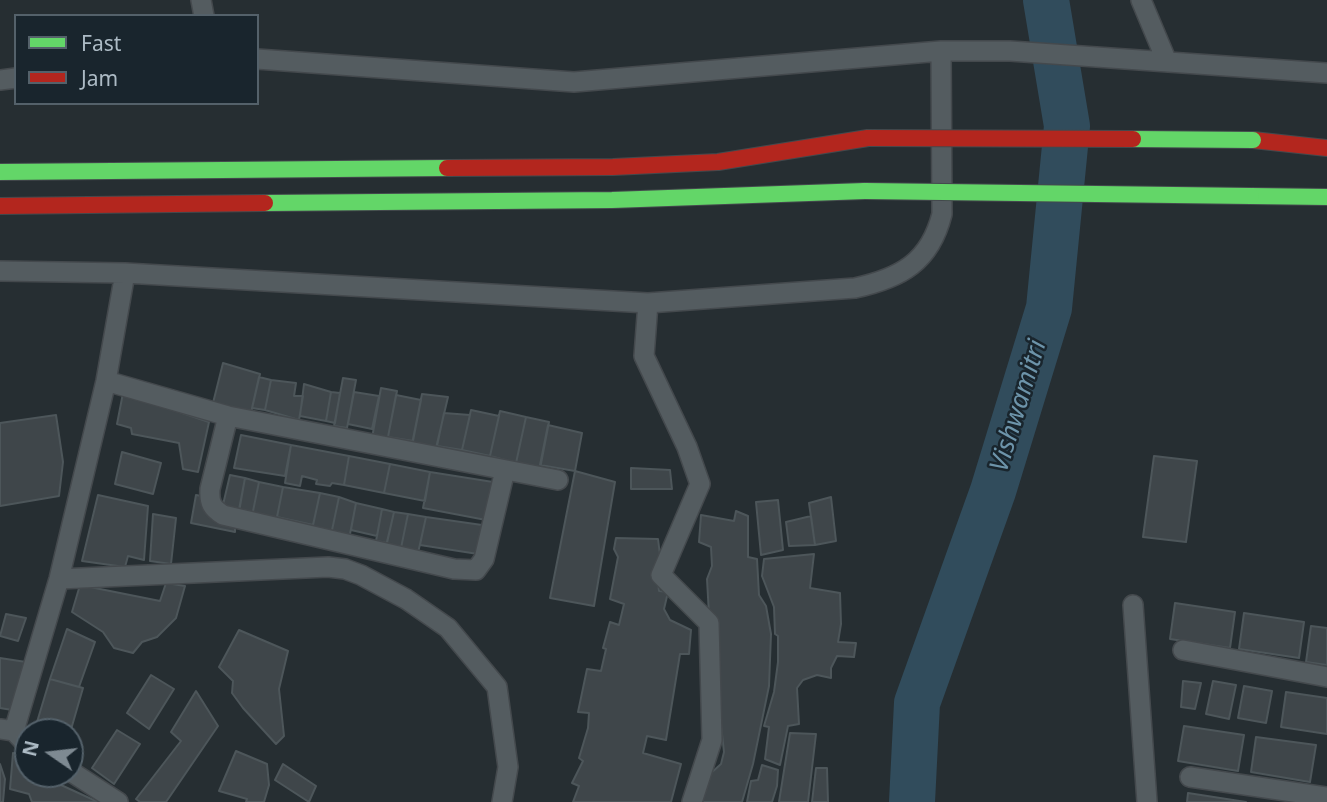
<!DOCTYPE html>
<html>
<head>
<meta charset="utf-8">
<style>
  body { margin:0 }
  #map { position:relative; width:1327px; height:802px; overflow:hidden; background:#262e32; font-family:"Noto Sans",sans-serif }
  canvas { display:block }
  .legend { position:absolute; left:14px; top:14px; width:245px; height:91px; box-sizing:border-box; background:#19252d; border:2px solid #54616a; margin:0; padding:9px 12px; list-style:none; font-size:21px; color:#adbbc5 }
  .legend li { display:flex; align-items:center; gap:14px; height:35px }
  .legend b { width:35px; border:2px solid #54616a }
  .north { position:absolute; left:14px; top:718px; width:70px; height:70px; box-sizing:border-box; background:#19252d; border:2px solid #54616a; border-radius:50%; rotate:284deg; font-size:19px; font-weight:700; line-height:28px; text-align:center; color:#adbbc5 }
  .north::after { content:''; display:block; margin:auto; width:24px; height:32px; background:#7e8a92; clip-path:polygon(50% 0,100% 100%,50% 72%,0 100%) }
</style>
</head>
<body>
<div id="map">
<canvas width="1327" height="802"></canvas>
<ul class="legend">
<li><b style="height:9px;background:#63d668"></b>Fast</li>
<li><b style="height:9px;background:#b3261e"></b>Jam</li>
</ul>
<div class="north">N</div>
</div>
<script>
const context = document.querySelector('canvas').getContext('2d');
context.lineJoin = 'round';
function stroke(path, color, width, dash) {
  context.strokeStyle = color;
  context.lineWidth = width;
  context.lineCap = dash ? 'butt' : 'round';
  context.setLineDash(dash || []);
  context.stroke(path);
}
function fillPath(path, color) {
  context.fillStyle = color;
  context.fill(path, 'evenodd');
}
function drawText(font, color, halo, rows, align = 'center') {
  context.font = font + ' "Noto Sans",sans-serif';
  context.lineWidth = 5;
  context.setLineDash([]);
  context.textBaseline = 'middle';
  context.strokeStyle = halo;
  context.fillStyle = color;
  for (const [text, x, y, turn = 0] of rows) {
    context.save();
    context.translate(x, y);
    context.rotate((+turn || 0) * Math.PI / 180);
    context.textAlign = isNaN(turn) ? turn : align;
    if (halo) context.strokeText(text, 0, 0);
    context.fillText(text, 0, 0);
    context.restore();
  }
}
const river = new Path2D(`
  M912,802l5,-99 76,-212 56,-183 18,-182 -21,-126`);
const building = new Path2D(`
  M223,363l37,11 -9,39 -38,-10z
  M259,377l12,3 -6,30 -13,-2z
  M343,378l13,2 -9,48 -13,-2z
  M271,380l25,3 -2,13h9l-4,24 -34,-10z
  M304,384l27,8 -5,29 -26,-5z
  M381,388l16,3 -10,51 -15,-4z
  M331,392l9,1 -5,30 -9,-2z
  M354,392l25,4 -7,33 -24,-5z
  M123,393l86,29 -11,50 -15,-3 -4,-26 -47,-9 -1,-6 -14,-4z
  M422,394l26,3 -12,51 -24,-4z
  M396,395l25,5 -8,41 -25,-4z
  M471,410l28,6 -9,40 -28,-6z
  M500,411l26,6 -10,46 -26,-7z
  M444,413l26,2 -8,35 -25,-4z
  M56,415l7,47 -4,34 -59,10v-83z
  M526,417l23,5 -9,47 -24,-6z
  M548,425l34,8 -7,38 -35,-6z
  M241,435l50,10 -6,31 -51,-8z
  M291,445l58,11 -5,29 -12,-2 -2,3 -14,-2 1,-4 -15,-4 -2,10 -15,-3z
  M122,452l39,11 -8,31 -38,-10z
  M349,456l41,8 -6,29 -40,-8z
  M1154,456l43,5 -11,81 -43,-5z
  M390,464l40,8 -5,29 -41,-8z
  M631,468l39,2 2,19h-41z
  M575,471l40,11 -21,124 -44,-8z
  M430,472l63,10 -7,38 -63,-12z
  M230,475l15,3 -6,34 -17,-3z
  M245,478l14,4 -7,34 -14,-1z
  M259,482l24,5 -6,30 -25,-1z
  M283,487l37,6 -7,32 -36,-8z
  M320,493l19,4 -8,38 -19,-5z
  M98,495l50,11 -4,54 -16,-4 -3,11 -43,-6z
  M196,495l11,2 28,26v9l-44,-9z
  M339,497l17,6 -7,36 -18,-4z
  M831,497l5,44 -21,4 -6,-42z
  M778,500l5,50 -22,5 -5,-53z
  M356,503l26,6 -5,27 -26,-6z
  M382,509l12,3 -7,31 -11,-2z
  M736,511l12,5v41l9,2 2,36 7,11 5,28 -2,52 -16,78 -11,38h-44l13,-29 10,-9 3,-12 -15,-137 -2,-36 5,-13 -1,-19 -12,-5 2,-27 33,6z
  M394,512l14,2 -7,34 -15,-2z
  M153,514l23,4 -5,46 -21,-3z
  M408,514l18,3 -8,36 -17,-5z
  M811,516l4,29 -26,1 -3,-24z
  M426,517l56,8 -4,29 -58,-9z
  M616,538l42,1 3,24 -3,19 1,9 9,1 -4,17 6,11 21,10 -2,24h-9l-14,86 -19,-4 -4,17 38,11 -10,38h-98l6,-16 -7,-3 11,-22 -4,-3 9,-30 1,-15 -11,-1 9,-43 14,2 5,-22 -3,-1 7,-26 9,3 5,-21 -14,-5 8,-42 -4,-8z
  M814,554l-4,34 30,5 1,31 -3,18 18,1 -2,14 -17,-1 -6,12v10l-14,-3 -14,5 -6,8 2,36 -11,2 -8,39 -15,-6 4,-32 -5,-1 10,-34 4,-30v-26l-3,-2 -1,-27 -12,-31 2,-17z
  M166,583l19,3 -9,32 -19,19 -15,5 -9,11 -19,-5 -11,-16 -31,-20 8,-27 80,16z
  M1175,603l60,9 -5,36 -60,-9z
  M1244,613l60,9 -5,36 -60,-9z
  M6,614l20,4 -8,23 -18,-5z
  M1311,626l16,2v37l-21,-3z
  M67,629l28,13 -16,45 -29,-8z
  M239,630l49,21 -9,38 5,47 -8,8 -33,-36 -11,-15 1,-12 -14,-14z
  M0,658l26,4 -14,48 -12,-2z
  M151,675l23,14 -25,40 -22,-16z
  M50,679l33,9 -13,45 -36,-1z
  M1183,681l18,2 -6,26 -14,-2z
  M1213,681l23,4 -7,34 -23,-5z
  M1244,686l28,5 -6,32 -28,-5z
  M196,691l22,35 -52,76h-26l-4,-3 45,-58 -10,-9z
  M1286,692l41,6v36l-46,-7z
  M1184,726l60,9 -6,36 -60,-10z
  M117,730l23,14 -26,40 -22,-16z
  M790,733l26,1 -8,68h-29z
  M1256,737l60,8 -6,37 -59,-10z
  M236,751l31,13 2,21 -5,17h-18l1,-3 -28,-8z
  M13,753l15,2v19h25l8,11 37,17h-66l-3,-8 -19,-5z
  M0,764l5,15 -2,23h-3z
  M283,764l33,22 -7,16 -34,-22z
  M762,765l16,5 -1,16 -5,16h-25l4,-21 7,-1z
  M816,768h11l1,34h-16z
  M1188,793l58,9h-59z`);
const street = new Path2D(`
  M201,0l3,16
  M1141,0l26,62
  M257,59l317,23 367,-31h69l317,22
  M0,80l16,-2
  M0,271l125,2 523,30 207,-15c46,-10 75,-26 87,-74l-1,-163
  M648,303l-4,53 43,91 13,37 -39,91 48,48 3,117 -20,62
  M106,381l122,35 330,64
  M228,416l-18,73c-1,14 2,19 13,26l231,54 22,1 8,-11 21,-89
  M59,579l269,-12 17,2 16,6 45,24 42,29 49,59 11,80 -6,35
  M1133,605l14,197
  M1183,650l144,27
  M0,729l14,2 14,15
  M14,731l45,-152 47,-198 19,-108
  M70,771l48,31
  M1190,777l137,20`);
const fast = new Path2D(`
  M0,172l447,-4
  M1251,196l76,1
  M265,203l347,-3 253,-9`);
const jam = new Path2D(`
  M1253,140l74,8
  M447,168l166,-1 105,-5 150,-24
  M0,206l265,-3`);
const fastBridge = new Path2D(`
  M1133,139l120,1
  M865,191l386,5`);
const jamBridge = new Path2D(`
  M868,138l265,1`);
const waterNames = [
  ["Vishwamitri",1019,406,-73]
];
stroke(river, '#314c5c', 46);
fillPath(building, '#3f464a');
stroke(building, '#4d565a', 2);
stroke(street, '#44494d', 22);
stroke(fast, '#44494d', 18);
stroke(jam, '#44494d', 18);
stroke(street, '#545c60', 19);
stroke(fast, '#63d668', 16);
stroke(jam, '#b3261e', 16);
stroke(fastBridge, '#44494d', 18, []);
stroke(jamBridge, '#44494d', 18, []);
stroke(fastBridge, '#63d668', 16);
stroke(jamBridge, '#b3261e', 16);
drawText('italic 26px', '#6d94aa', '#19252d', waterNames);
</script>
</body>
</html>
